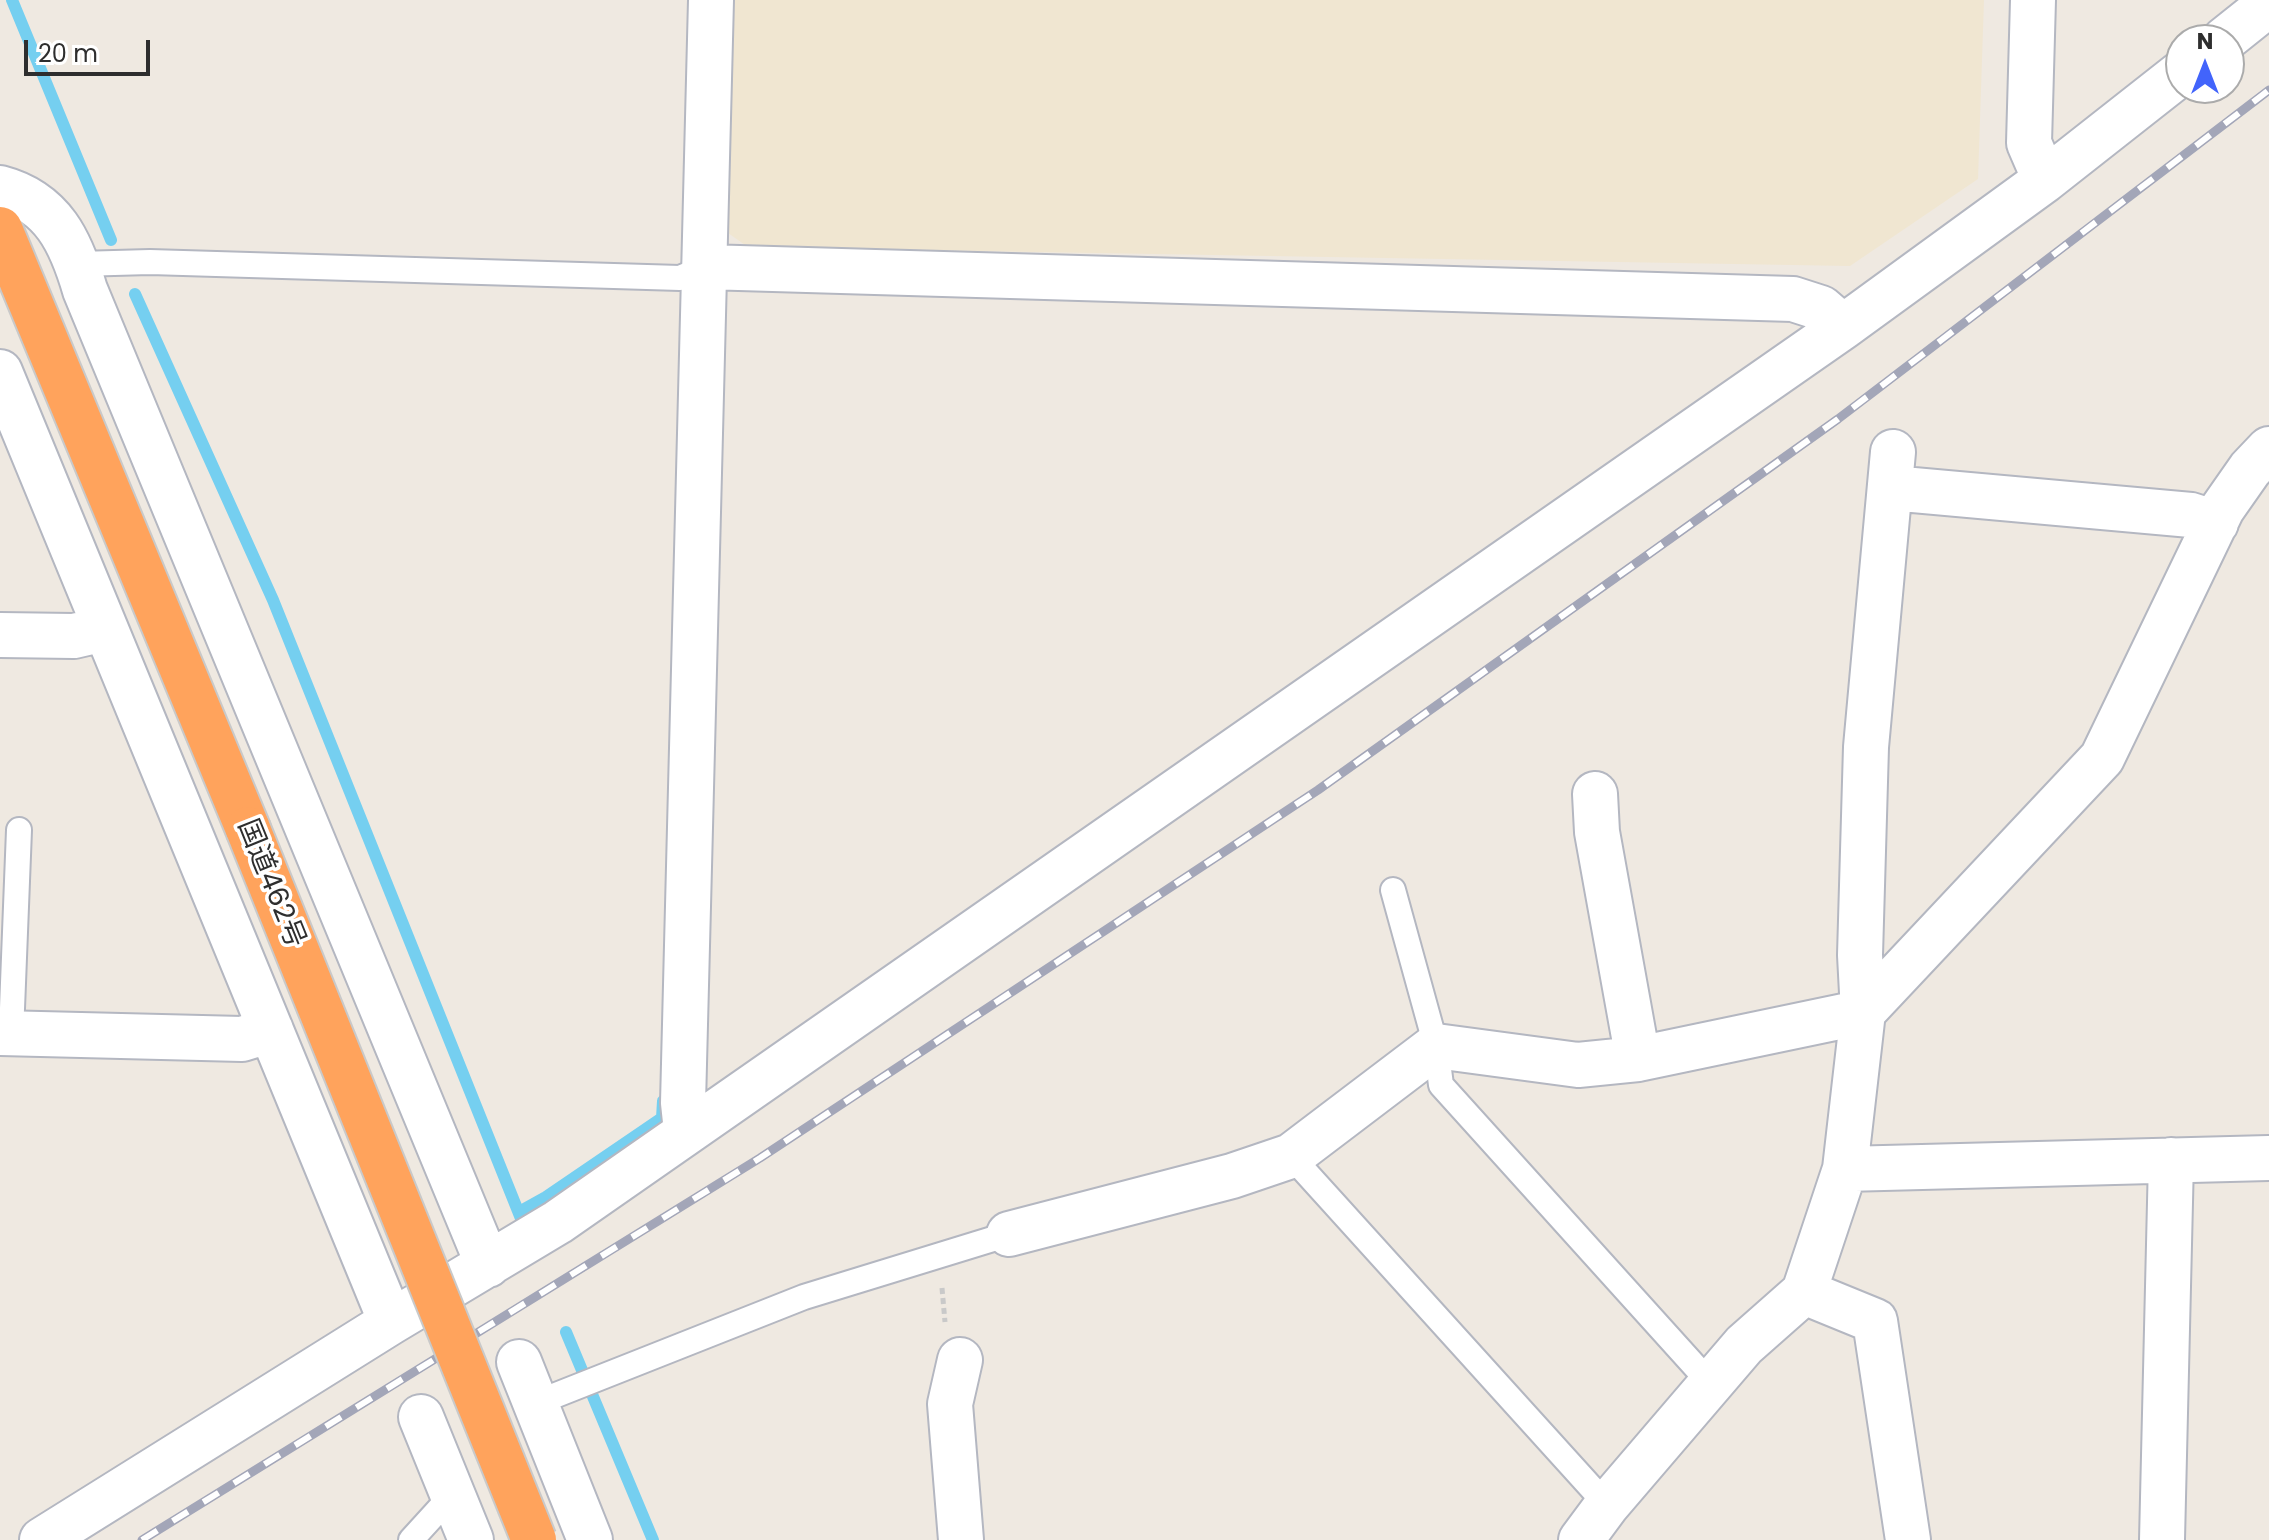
<!DOCTYPE html>
<html>
<head>
<meta charset="utf-8">
<style>
  body { margin:0 }
  #map { position:relative; width:2269px; height:1540px; overflow:hidden; background:#efe9e1; font-family:Poppins,sans-serif }
  canvas { display:block }
  .north { position:absolute; left:2165px; top:24px; width:80px; height:80px; box-sizing:border-box; background:#fff; border:2px solid #ababab; border-radius:50%; rotate:0deg; font-size:22px; font-weight:700; line-height:32px; text-align:center; color:#2e2e2e }
  .north::after { content:''; display:block; margin:auto; width:28px; height:36px; background:#4264fb; clip-path:polygon(50% 0,100% 100%,50% 72%,0 100%) }
  .scale { position:absolute; left:24px; top:40px; width:126px; height:36px; box-sizing:border-box; border:4px solid #2e2e2e; border-top:0; padding-left:10px; font-size:24px; line-height:28px; white-space:nowrap; color:#2e2e2e; -webkit-text-stroke:6px #fff; paint-order:stroke }
</style>
</head>
<body>
<div id="map">
<canvas width="2269" height="1540"></canvas>
<div class="north">N</div>
<div class="scale">20 m</div>
</div>
<script>
const context = document.querySelector('canvas').getContext('2d');
context.lineJoin = 'round';
function fillPath(path, color) {
  context.fillStyle = color;
  context.fill(path, 'evenodd');
}
function stroke(path, color, width, dash) {
  context.strokeStyle = color;
  context.lineWidth = width;
  context.lineCap = dash ? 'butt' : 'round';
  context.setLineDash(dash || []);
  context.stroke(path);
}
function drawText(font, color, halo, rows, align = 'center') {
  context.font = font + ' Poppins,"Noto Sans JP",sans-serif';
  context.lineWidth = 7;
  context.setLineDash([]);
  context.textBaseline = 'middle';
  context.strokeStyle = halo;
  context.fillStyle = color;
  for (const [text, x, y, turn = 0] of rows) {
    context.save();
    context.translate(x, y);
    context.rotate((+turn || 0) * Math.PI / 180);
    context.textAlign = isNaN(turn) ? turn : align;
    if (halo) context.strokeText(text, 0, 0);
    context.fillText(text, 0, 0);
    context.restore();
  }
}
const education = new Path2D(`
  M734,0h1250l-6,179 -128,87 -1102,-19 -20,-14z`);
const stream = new Path2D(`
  M12,0l99,240
  M135,294l138,306 249,621
  M519,1212l27,-15 116,-79 1,-17
  M566,1332l87,208`);
const path = new Path2D(`
  M942,1288l3,34`);
const lane = new Path2D(`
  M78,264l72,-2 530,16 25,-11
  M1393,890l43,156 5,39 270,299
  M11,1034l8,-204
  M1291,1156l316,349
  M536,1403l268,-106 205,-63
  M411,1540l41,-45`);
const street = new Path2D(`
  M2033,0l-4,143 16,37
  M2224,40l45,-36
  M0,188c53,14 71,54 85,102l403,975
  M705,267l1088,32 28,9 22,19
  M0,372l391,950
  M1891,488l300,27 25,8
  M0,635l74,1 30,-7
  M1595,794l2,38 41,227
  M0,1033l242,6 29,-9
  M686,1131l-3,-28 28,-1103
  M1845,1169l424,-11
  M1009,1234l223,-58 59,-20 145,-110 142,19 60,-6 225,-47 239,-254 120,-249 28,-40 19,-20
  M1804,1292l71,29 33,219
  M960,1360l-10,44 11,136
  M519,1362l71,178
  M421,1417l50,123
  M42,1540l349,-218 167,-100 1285,-895 202,-147 136,-107
  M1581,1540l26,-35 137,-160 60,-53 41,-123 18,-157 -3,-57 6,-208 27,-295
  M2162,1540l9,-380`);
const highway = new Path2D(`
  M0,229l248,600`);
const rail = new Path2D(`
  M142,1540l618,-382 558,-368 520,-371 431,-329`);
const highwayBridge = new Path2D(`
  M248,829l286,711`);
const streetNames = [
  ["国道462号",270,884,68]
];
fillPath(education, '#f0e6d1');
stroke(stream, '#75cff0', 12);
stroke(lane, '#b4b7c1', 28);
stroke(street, '#b4b7c1', 48);
stroke(highway, '#c9c9c9', 48);
stroke(path, '#c9c9c9', 5, [6, 4]);
stroke(lane, '#fff', 24);
stroke(street, '#fff', 44);
stroke(highway, '#ffa35c', 44);
stroke(rail, '#a3a6b8', 9);
stroke(rail, '#fff', 6, [18]);
stroke(highwayBridge, '#c9c9c9', 48, []);
stroke(highwayBridge, '#ffa35c', 44);
drawText('28px', '#2e2e2e', '#fff', streetNames);
</script>
</body>
</html>
